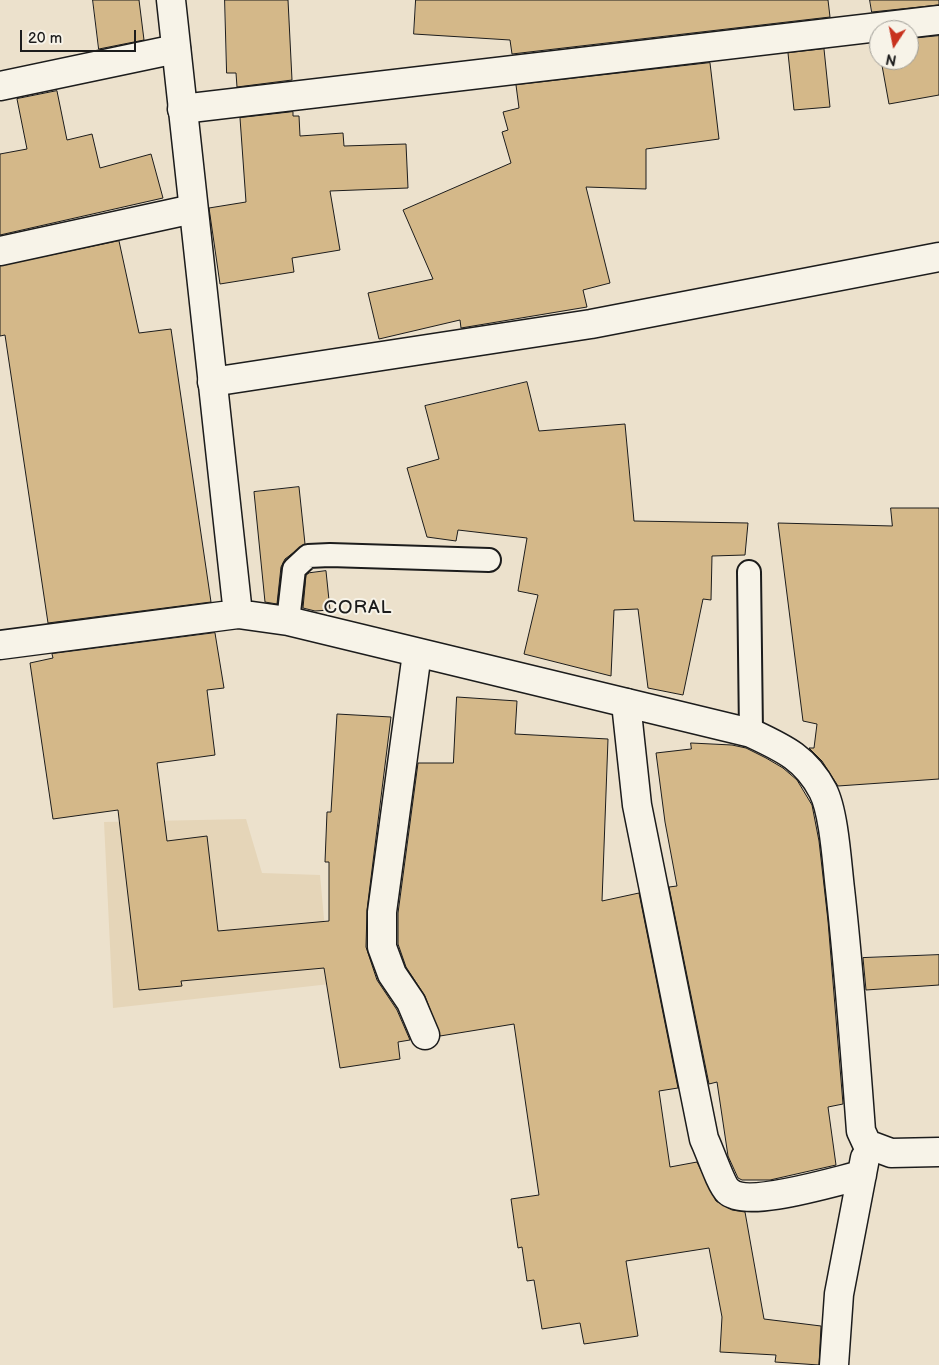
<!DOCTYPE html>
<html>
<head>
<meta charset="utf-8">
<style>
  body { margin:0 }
  #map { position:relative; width:939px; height:1365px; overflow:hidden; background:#ece1cc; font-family:"Balsamiq Sans",sans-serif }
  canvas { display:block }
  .north { position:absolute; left:869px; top:20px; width:50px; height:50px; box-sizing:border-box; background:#f7f3e8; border:1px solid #9f9d96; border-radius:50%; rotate:191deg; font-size:14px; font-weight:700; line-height:20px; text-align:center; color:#1c1c1c }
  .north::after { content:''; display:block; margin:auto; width:18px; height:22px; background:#c8321e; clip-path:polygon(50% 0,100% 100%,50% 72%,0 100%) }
  .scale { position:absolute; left:20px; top:30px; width:116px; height:22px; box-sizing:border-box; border:2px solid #1c1c1c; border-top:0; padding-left:6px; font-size:15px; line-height:18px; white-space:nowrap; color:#1c1c1c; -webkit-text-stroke:4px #f7f3e8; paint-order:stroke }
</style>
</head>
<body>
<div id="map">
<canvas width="939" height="1365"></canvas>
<div class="north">N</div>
<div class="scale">20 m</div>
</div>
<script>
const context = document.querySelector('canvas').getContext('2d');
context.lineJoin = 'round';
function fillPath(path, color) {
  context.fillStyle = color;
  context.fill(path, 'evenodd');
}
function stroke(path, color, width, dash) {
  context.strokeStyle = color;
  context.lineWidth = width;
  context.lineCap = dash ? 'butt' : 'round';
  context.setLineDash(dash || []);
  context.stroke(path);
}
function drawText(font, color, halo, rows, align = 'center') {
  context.font = font + ' "Balsamiq Sans",sans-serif';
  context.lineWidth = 4;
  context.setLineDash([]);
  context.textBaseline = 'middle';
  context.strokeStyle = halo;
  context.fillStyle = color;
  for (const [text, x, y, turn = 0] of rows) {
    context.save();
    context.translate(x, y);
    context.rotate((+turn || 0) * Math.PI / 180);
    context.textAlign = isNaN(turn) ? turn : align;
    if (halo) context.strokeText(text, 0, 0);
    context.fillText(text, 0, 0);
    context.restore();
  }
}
const built = new Path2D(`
  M246,819l16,54 58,2 10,109 -217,24 -9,-186z`);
const building = new Path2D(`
  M93,0h46l5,40 -45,9z
  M225,0h63l4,80 -55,7 -1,-14h-9z
  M416,0h412l2,17 -318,37 -2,-14 -96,-6z
  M870,0h69v5l-67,7z
  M939,36v59l-50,9 -8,-44h28v-21z
  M824,49l6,58 -36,3 -6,-57z
  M710,63l9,76 -73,10v40l-60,-2 24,96 -27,7 4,17 -126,21 -1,-8 -81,19 -11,-46 65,-14 -30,-69 108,-47 -9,-31 6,-2 -5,-18 16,-4 -3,-23z
  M57,91l10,49 25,-6 8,34 51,-14 12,44 -163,37v-81l27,-5 -10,-50z
  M293,112v4h6l1,20 43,-3 1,13 62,-2 2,44 -78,3 10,59 -48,8 2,14 -74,12 -11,-76 37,-6 -6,-84z
  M119,241l20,92 32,-4 40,273 -163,21 -43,-288 -5,1v-70z
  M527,382l12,49 86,-7 9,97 114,2 -3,32 -33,1 -1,44 -8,-1 -20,96 -35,-7 -10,-79 -24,1 -3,66 -87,-22 14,-59 -20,-4 9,-53 -69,-8 -2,11 -29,-4 -20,-69 32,-9 -14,-53z
  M299,487l6,57 -20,15 -4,8 -4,37 -12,-2 -11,-110z
  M891,508h48v271l-101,7 -16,-25 -13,-13h5l3,-24 -14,-3 -25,-198 114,3z
  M326,571l4,39 -15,1 -12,-3 3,-33 3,-2z
  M215,633l9,55 -17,2 8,65 -58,8 10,78 40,-5 11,95 111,-10v-59h-4l2,-50h4l6,-98 54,3 -24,193 -1,37 11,33 20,30 13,30 -12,2 2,17 -60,9 -16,-100 -143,13 1,5 -43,4 -21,-180 -65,9 -23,-156 23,-5 -1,-4z
  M457,697l60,4 -2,33 93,5 -6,162 37,-8 39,195 -19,3 11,76 27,-5 19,39 16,9 13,2 19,107 57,7 -2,39 -44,-3 1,-7 -56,-3 2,-35 -13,-69 -83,13 12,75 -54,8 -4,-21 -38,6 -8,-49 -7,1 -5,-34 -4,1 -7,-49 28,-4 -25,-171 -74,12 -15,-40 -19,-29 -8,-23v-31l20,-150h35z
  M691,743l41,2 14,3 20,10 17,10 14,12 15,25 7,36 9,80 15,183 -15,3 8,58 -66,15h-28l-4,-2 -10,-22 -11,-74 -8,2 -40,-197 8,-1 -12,-64 -9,-69 35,-4z
  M939,955v30l-73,5 -3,-32z`);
const lane = new Path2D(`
  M749,572l2,161
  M288,621l6,-52 14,-13 22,-1 159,5`);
const street = new Path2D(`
  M0,86l176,-37
  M182,109l757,-89
  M0,251l193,-42
  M212,382l379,-58 348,-67
  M417,653l-35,259v35l10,27 19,28 14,33
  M626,703l11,102 67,334c5,10 17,46 24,52 19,18 107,-10 134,-16
  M834,1365l5,-71 26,-136`);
const secondary = new Path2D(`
  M171,0l67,614
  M0,645l238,-31 50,7 463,112c32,15 55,25 72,58 11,21 14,73 17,98 9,80 15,161 21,242l6,13 24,9 48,-1`);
const quarterNames = [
  ["CORAL",358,608]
];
fillPath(built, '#e5d5b8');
fillPath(building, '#d4b889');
stroke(building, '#1c1c1c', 1);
stroke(lane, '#1c1c1c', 26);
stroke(street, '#1c1c1c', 31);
stroke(secondary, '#1c1c1c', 31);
stroke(lane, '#f7f3e8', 22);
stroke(street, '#f7f3e8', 28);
stroke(secondary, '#f7f3e8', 28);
context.letterSpacing = '1px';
drawText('19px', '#1c1c1c', '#f7f3e8', quarterNames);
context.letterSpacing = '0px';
</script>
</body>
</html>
